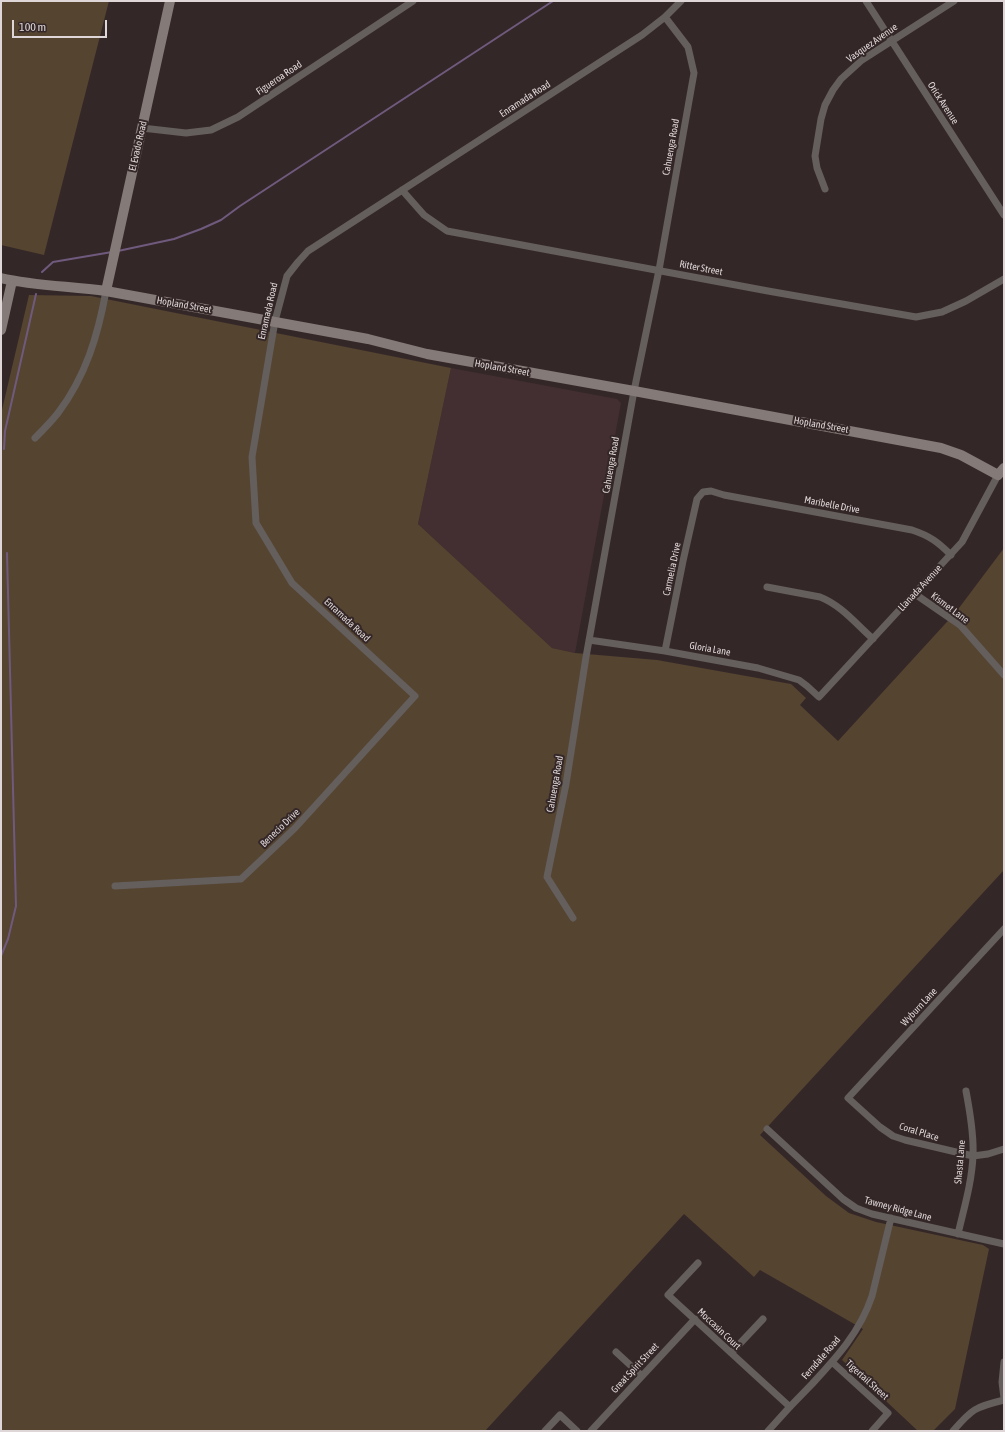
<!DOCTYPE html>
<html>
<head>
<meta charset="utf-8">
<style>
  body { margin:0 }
  #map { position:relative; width:1005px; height:1432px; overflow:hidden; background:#342728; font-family:"Asap Condensed",sans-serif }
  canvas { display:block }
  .frame { position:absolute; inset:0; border:2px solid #dfd6d7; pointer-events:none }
  .scale { position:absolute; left:12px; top:20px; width:95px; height:18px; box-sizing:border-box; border:2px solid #dfd6d7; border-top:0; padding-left:5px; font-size:12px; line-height:14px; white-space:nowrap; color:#dfd6d7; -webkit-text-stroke:3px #342728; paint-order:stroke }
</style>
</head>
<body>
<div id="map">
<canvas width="1005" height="1432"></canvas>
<div class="frame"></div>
<div class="scale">100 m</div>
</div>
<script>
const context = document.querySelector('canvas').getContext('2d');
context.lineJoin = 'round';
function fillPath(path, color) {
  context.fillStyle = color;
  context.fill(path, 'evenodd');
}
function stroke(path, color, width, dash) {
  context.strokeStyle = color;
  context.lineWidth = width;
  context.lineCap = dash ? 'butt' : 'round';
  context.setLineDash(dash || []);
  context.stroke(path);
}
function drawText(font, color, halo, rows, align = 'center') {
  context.font = font + ' "Asap Condensed",sans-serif';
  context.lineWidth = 4;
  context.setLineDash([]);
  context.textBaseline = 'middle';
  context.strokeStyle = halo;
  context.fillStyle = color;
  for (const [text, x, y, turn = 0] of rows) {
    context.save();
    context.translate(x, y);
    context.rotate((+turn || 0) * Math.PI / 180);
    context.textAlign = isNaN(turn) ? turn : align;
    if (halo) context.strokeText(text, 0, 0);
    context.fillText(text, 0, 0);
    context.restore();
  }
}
const built = new Path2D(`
  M451,368l166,31 4,4 -46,250 -23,-5 -134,-124z`);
const green = new Path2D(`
  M1,1h108l-65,254 -43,-10z
  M29,295l62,1 360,72 -33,156 134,124 23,5 82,7 134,24 15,14 -6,7 38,36 118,-129 48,-64v322l-244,265 66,61 23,17 27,9 107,23 6,4 -34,160 -22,22h-15l-76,-71 21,-31 -103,-59 -6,7 -70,-63 -199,217h-484v-1017z`);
const stream = new Path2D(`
  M118,251l56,-12 27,-10 20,-9 19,-14 313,-205
  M42,272l11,-10 59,-10
  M4,449l1,-18 31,-137
  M1,956l7,-17 8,-33 -9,-353`);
const street = new Path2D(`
  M866,1l138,214
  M142,128l44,5 25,-3 27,-13 175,-116
  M825,189l-8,-21 -2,-12 6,-37 4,-14 8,-15 8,-11 21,-19 92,-59
  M402,190l22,25 23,16 321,60 148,26 26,-5 24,-11 38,-22
  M35,438c8,-8 16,-16 23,-25 28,-37 40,-78 48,-122
  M767,587l53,10c21,8 37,28 53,42
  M915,594l45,31 44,50
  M589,640l76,11 93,17 41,12 8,6 12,11 143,-155 36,-67
  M665,651l18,-90 14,-62 6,-7 8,-1 13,4 188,35c18,6 26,12 39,25
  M115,886l126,-7 54,-51 120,-132 -123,-113 -36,-60 -4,-66 23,-136 12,-45 11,-14 10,-11 334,-216 23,-18 16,-16
  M573,918l-26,-41 19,-93 20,-127 48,-266 25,-121 35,-197 -6,-26 -23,-30
  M1004,929l-156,169 32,29 13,9 12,4 68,16 15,-2 16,-5
  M767,1129l76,70 13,9 16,6 132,30
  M958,1234c6,-26 14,-52 15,-79 1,-21 -3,-43 -7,-64
  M698,1263l-30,32 122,112
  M616,1352l26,24
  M731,1353l32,-34
  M832,1362l56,51 -16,18
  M1004,1362l-2,20 2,16
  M545,1431l15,-16 17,16
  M591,1431l104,-112
  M768,1431c14,-16 29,-32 44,-47 25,-27 48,-52 60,-88l19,-78
  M953,1431c19,-22 22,-24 51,-31`);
const secondary = new Path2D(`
  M1,278c34,8 70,8 105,13l262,48 59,15 207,37 307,57 20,7 37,20 6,-7
  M106,291l64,-290
  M1,330l11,-49`);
const streetNames = [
  ["Vasquez Avenue",872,43,-35],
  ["Figueroa Road",279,78,-34],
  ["Enramada Road",525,99,-33],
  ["Orick Avenue",943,103,57],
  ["El Evado Road",138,146,-77],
  ["Cahuenga Road",671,147,-80],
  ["Ritter Street",701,268,11],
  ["Hopland Street",184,305,10],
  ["Enramada Road",268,311,-77],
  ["Hopland Street",502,368,10],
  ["Hopland Street",821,425,10],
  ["Cahuenga Road",611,465,-80],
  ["Maribelle Drive",832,505,11],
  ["Carmelia Drive",672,569,-78],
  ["Llanada Avenue",920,588,-47],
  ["Kismet Lane",950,608,37],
  ["Enramada Road",347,620,43],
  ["Gloria Lane",710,649,10],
  ["Cahuenga Road",555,784,-80],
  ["Benecio Drive",280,828,-44],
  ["Wyburn Lane",919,1007,-47],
  ["Coral Place",919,1132,17],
  ["Shasta Lane",960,1162,-85],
  ["Tawney Ridge Lane",898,1209,15],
  ["Moccasin Court",719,1329,43],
  ["Ferndale Road",821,1358,-49],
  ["Great Spirit Street",635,1368,-47],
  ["Tigertail Street",867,1380,42]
];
fillPath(built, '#432f31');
fillPath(green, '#554430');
stroke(stream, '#6f5a7e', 2);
stroke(street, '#645e5c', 7);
stroke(secondary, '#847a77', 10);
drawText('10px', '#dfd6d7', '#342728', streetNames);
</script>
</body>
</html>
